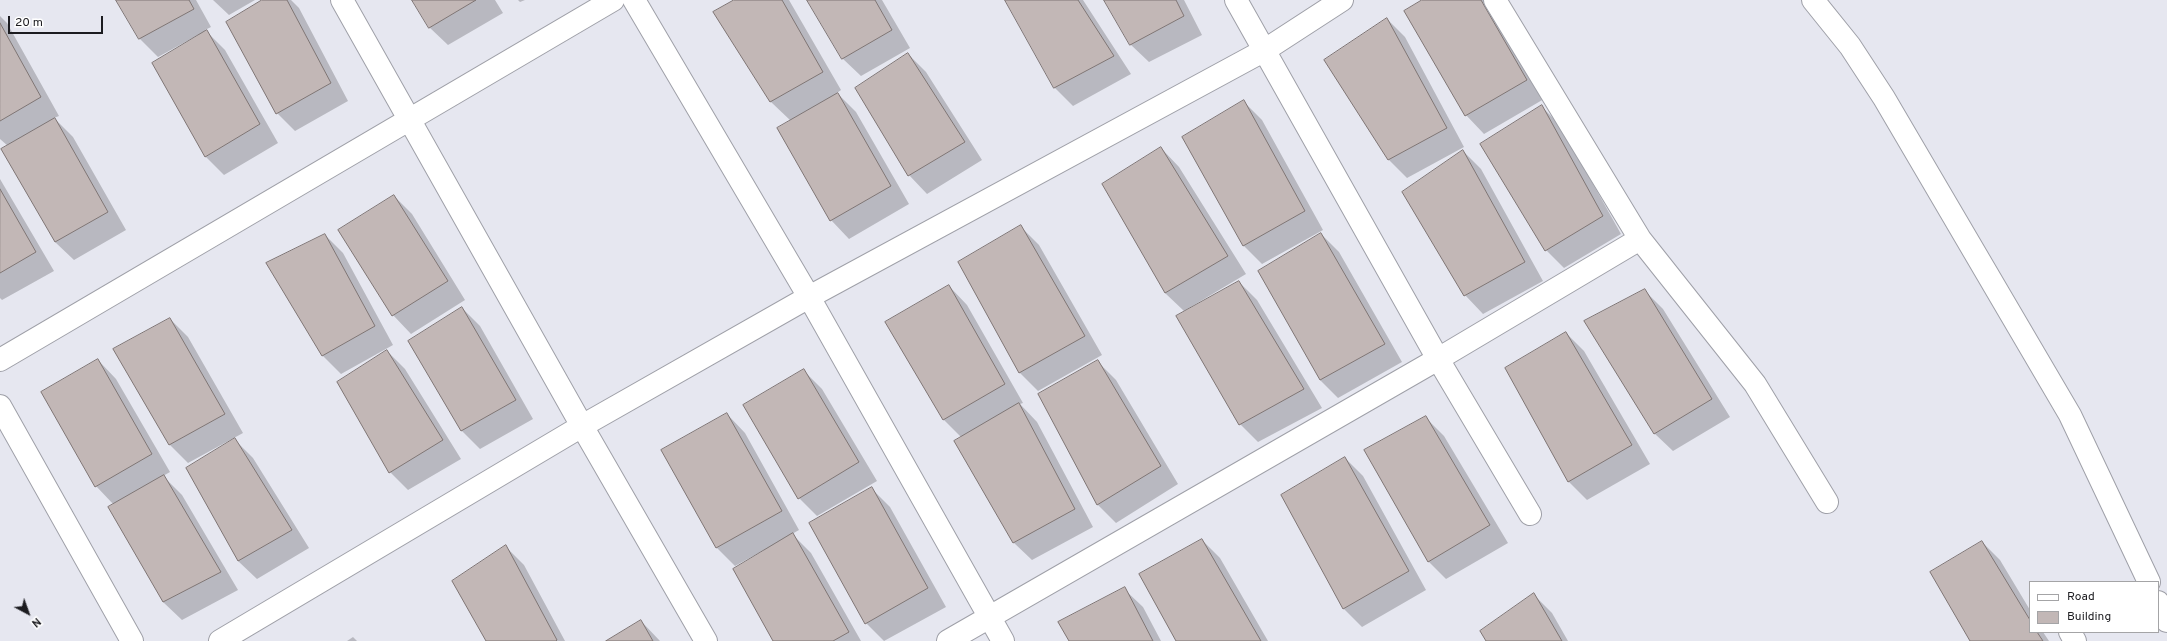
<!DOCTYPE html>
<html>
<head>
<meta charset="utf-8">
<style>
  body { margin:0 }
  #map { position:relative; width:2167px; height:641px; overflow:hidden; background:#e6e7f0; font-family:Overpass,sans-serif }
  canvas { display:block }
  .legend { position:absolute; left:2029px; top:581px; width:130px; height:52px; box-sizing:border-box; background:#fff; border:1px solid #a4a4a6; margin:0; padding:5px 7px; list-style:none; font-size:12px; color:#1c1c20 }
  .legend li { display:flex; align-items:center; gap:8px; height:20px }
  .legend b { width:20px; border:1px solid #a4a4a6 }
  .north { position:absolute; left:8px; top:593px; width:40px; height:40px; -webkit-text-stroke:3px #fff; paint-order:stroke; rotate:139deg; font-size:11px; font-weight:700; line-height:16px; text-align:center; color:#1c1c20 }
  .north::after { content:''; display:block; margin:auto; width:14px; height:18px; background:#1c1c20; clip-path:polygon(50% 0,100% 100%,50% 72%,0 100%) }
  .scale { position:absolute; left:8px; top:16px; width:95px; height:18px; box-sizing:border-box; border:2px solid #1c1c20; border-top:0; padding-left:5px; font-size:12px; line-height:14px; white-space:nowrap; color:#1c1c20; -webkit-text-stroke:3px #fff; paint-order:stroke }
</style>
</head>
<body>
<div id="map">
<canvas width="2167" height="641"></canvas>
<ul class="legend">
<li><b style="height:5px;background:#fff"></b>Road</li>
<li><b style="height:11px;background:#c2b7b6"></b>Building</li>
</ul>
<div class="north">N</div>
<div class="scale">20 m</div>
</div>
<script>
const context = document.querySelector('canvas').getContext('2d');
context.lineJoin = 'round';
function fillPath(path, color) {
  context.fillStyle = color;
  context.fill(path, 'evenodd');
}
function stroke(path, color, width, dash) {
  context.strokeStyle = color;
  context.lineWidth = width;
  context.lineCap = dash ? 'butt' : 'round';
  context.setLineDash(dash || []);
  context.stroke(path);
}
const shadow = new Path2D(`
  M117,0h79l15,27 -6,3 20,20 53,93 -54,32 -18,-18 -53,-93 46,-28 -1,-1 -40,22 -18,-18z
  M213,0h42l-26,15z
  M264,0h27l8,8 49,93 -53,30 -18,-18z
  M414,0h81l8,13 -55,32 -19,-18z
  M518,0h7l-5,2z
  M736,0h53l52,90 -4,3 19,19 53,92 -60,35 -18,-19 -53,-91 13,-8 -20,-19 -57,-90z
  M808,0h74l28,48 -49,28 -19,-18z
  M1006,0h77l48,74 -58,32 -18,-18z
  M1105,0h79l18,35 -53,27 -19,-18z
  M1424,0h64l56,99 -60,35 -18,-19z
  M0,16l7,7 52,93 -5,2 19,19 53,93 -52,30 -19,-18 -47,-96 -8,-7z
  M1387,19l18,18 59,110 -57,31 -18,-18 -63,-100z
  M908,54l18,18 56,88 -55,34 -18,-19z
  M1243,101l19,19 61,110 -61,34 -18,-18z
  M1542,107l18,18 61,109 -57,34 -18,-18z
  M1161,148l18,19 67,107 -62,37 -19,-18z
  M1463,151l18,18 62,112 -60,33 -18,-19z
  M0,179l54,92 -52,29 -2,-2z
  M394,196l18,18 53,86 -54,34 -18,-19z
  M1021,227l18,18 63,110 -64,36 -18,-18 -61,-110z
  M1321,234l18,18 63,110 -64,36 -18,-18z
  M325,235l18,18 50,92 -52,29 -18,-18z
  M1239,282l18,18 65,108 -64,34 -18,-18z
  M949,286l18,19 56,98 -3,1 17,18 56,105 -61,33 -19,-18 -51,-104 -18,-18 -58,-97z
  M1645,291l18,18 67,108 -57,34 -19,-18z
  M462,308l18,18 53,93 -53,30 -18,-18 -52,-90z
  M170,319l18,18 55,96 -55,30 -18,-18 -56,-96z
  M1566,333l18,18 66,113 -63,36 -19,-19z
  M387,351l18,18 56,90 -53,31 -18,-18z
  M98,360l18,19 54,93 -7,4 19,19 56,95 -56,30 -19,-18 -49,-97 -18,-19z
  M1098,362l18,18 62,104 -62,39 -18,-18 -59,-111z
  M804,371l18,18 55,92 -60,35 -18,-18z
  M727,414l18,19 54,97 -7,4 19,19 50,88h-87l-10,-91 -29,16 -18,-18 -54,-98z
  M1426,418l18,18 64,107 -62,36 -18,-18z
  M235,440l18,18 56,90 -52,31 -19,-18 -50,-92z
  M1345,458l18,18 63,114 -64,37 -18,-18 -62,-113z
  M872,489l18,18 56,100 -62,34 -18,-18z
  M1202,540l18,18 48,83h-91z
  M1982,542l18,18 30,50v22h13l6,9h-77z
  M505,546l19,19 41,76h-78z
  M1124,589l19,18 18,34h-90z
  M1534,595l18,18 16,28h-81z
  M641,621l19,20h-52z
  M353,637l4,4h-10z`);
const building = new Path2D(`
  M116,0h73l5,9 -55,30z
  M262,0h25l44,83 -55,31 -50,-92z
  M412,0h64l-47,28z
  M734,0h48l41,72 -53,30 -57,-90z
  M807,0h68l17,30 -50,29z
  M1005,0h73l36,56 -60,32z
  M1104,0h72l8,16 -54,29z
  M1422,0h59l46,80 -62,36 -61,-105z
  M1387,18l60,110 -59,32 -64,-100z
  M0,23l41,74 -41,24z
  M207,30l53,94 -55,33 -53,-94z
  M908,53l57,89 -57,34 -53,-88z
  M838,93l53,93 -61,35 -53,-93z
  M1244,100l61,111 -62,35 -61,-109z
  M1542,105l61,111 -58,35 -65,-107z
  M55,118l53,94 -53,30 -54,-93z
  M1161,147l67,109 -63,37 -63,-109z
  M1463,150l62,112 -61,34 -62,-104z
  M0,189l36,63 -36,21z
  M394,195l54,86 -56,35 -54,-86z
  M1021,225l64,111 -66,37 -61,-111z
  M1321,233l64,111 -65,36 -62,-109z
  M325,234l50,92 -53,30 -56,-93z
  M1239,281l65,108 -65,36 -63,-109z
  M949,285l56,99 -62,36 -58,-98z
  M1645,289l67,110 -58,35 -70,-113z
  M462,307l54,93 -55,31 -53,-90z
  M170,318l55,96 -56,31 -56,-96z
  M1566,332l66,113 -64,37 -63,-114z
  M387,350l56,90 -54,33 -52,-91z
  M98,359l54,95 -57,33 -54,-95z
  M1098,360l63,106 -64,39 -59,-111z
  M804,369l55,93 -61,37 -55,-94z
  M1019,403l56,106 -62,34 -59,-102z
  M727,413l55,98 -66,37 -55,-98z
  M1426,416l64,109 -62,37 -64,-112z
  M235,438l57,92 -54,31 -52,-93z
  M1345,457l64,114 -66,38 -62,-114z
  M164,475l57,97 -58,30 -55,-95z
  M872,487l56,101 -63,36 -56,-101z
  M793,533l56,99 -16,9h-60l-40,-72z
  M1202,539l59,102h-85l-37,-67z
  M1982,541l48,79v12h7l6,9h-73l-40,-69z
  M506,545l51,95 -1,1h-70l-34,-60z
  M1125,587l28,54h-84l-11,-19z
  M1534,593l28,48h-76l-6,-10z
  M641,620l12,21h-47z`);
const street = new Path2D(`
  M342,0l240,426 124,215
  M634,0l175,297 194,344
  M1495,0l145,239 115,145 72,118
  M1813,0l37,46 34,52 186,317 79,167
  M0,360l613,-360
  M0,406l132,235
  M1530,514l-92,-155 202,-120
  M2158,602l9,19
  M2070,632l5,9
  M220,641l362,-215 227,-129 456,-247 77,-50
  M948,641l490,-282 -202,-359`);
fillPath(shadow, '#0003');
fillPath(building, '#c2b7b6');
stroke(building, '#7f7574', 1);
stroke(street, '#9fa0a8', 24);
stroke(street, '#fff', 22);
</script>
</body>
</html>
